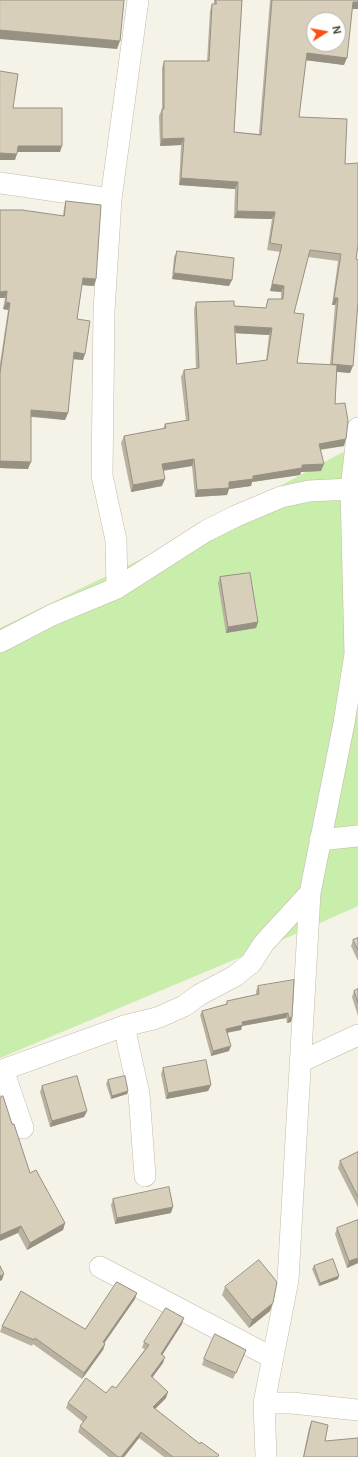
<!DOCTYPE html>
<html>
<head>
<meta charset="utf-8">
<style>
  body { margin:0 }
  #map { position:relative; width:358px; height:1457px; overflow:hidden; background:#f5f2e7; font-family:"DM Sans",sans-serif }
  canvas { display:block }
  .north { position:absolute; left:306px; top:12px; width:40px; height:40px; box-sizing:border-box; background:#fff; border:1px solid #b6b4ae; border-radius:50%; rotate:79deg; font-size:11px; font-weight:700; line-height:16px; text-align:center; color:#494335 }
  .north::after { content:''; display:block; margin:auto; width:14px; height:18px; background:#ff4e14; clip-path:polygon(50% 0,100% 100%,50% 72%,0 100%) }
</style>
</head>
<body>
<div id="map">
<canvas width="358" height="1457"></canvas>
<div class="north">N</div>
</div>
<script>
const context = document.querySelector('canvas').getContext('2d');
context.lineJoin = 'round';
function fillPath(path, color) {
  context.fillStyle = color;
  context.fill(path, 'evenodd');
}
function stroke(path, color, width, dash) {
  context.strokeStyle = color;
  context.lineWidth = width;
  context.lineCap = dash ? 'butt' : 'round';
  context.setLineDash(dash || []);
  context.stroke(path);
}
const green = new Path2D(`
  M358,444v462l-67,30 -291,122v-430l176,-86z`);
const minor = new Path2D(`
  M0,183l111,16
  M117,588l-1,-48 -14,-64 2,-165 7,-112 27,-199
  M0,642l52,-27 65,-27 89,-57 30,-15 45,-19 28,-6 42,-2
  M320,840l38,-4
  M124,1026l15,68 6,82
  M300,1062l58,-27
  M3,1070l20,58
  M0,1071l124,-45 33,-8 27,-12 15,-11 36,-19 16,-13 13,-20 46,-50
  M100,1267l173,91
  M264,1403h28l66,7
  M266,1457l-2,-54 24,-123 22,-387 34,-170 11,-69 -4,-165 7,-61`);
const wall = new Path2D(`
  M214,0h28l-8,132 25,2 11,-134h88l-6,9 -8,56 -38,-5 -7,57 46,47 11,95 2,1v46l-8,67 -13,-1 -2,32 9,42 -24,4 1,21 -20,1 -1,3 -48,7 -1,4 -22,3 -2,6 -32,2 -3,-31 -29,5 -1,15 -31,6 -10,-49 3,-7 39,-7 2,-5 21,-3 -5,-44 3,-7 12,-1 -2,-60 2,-7 38,4 32,2 2,-9h13v-7l-11,-1 10,-39 -13,-2 5,-31 -38,-1 1,-29 -56,-4 2,-40 -21,1 -1,-30 3,-7v-41l2,-7h43l3,-50 2,-7h2zM308,257l30,4 -6,44h3l-5,60 -33,-2 -3,-50zM235,333l34,2 -3,26 -29,3z
  M66,201l30,78 -2,7 -12,-1 -5,34 6,41 -10,-1 -5,54 -3,7 -34,-3 -3,52 -28,-1v-105l8,-53 -5,-1 2,-11h-5l63,-83 1,-7z
  M177,251l52,35 -57,-7 2,-22z
  M220,577l38,45 -2,6 -30,5 -8,-50z
  M358,938v23l-7,-15 2,-6z
  M258,986l34,31 -1,5 -4,1 -1,-5 -44,8 -1,4 -14,3 2,18 -18,5 -11,-41 2,-4 24,-7 1,-3 29,-6v-4z
  M358,989v27l-6,-19 2,-6z
  M163,1068l48,17 -3,6 -42,8 -5,-25z
  M108,1080l20,11 -1,3 -16,5 -5,-15z
  M42,1086l45,25 -3,6 -34,10 -10,-35z
  M12,1124l18,49 35,50 -2,7 -36,20 -9,-17z
  M358,1152v55l-20,-39 2,-7z
  M113,1199l58,14 -56,11 -4,-19z
  M337,1228l21,35 -11,5 -12,-34z
  M314,1266l24,13 -19,7 -7,-17z
  M225,1287l45,24 -21,17 -27,-33z
  M135,1299l-31,44 1,1 -2,6 -21,29 -49,-35 -1,2 -32,-14 2,-6 83,3z
  M182,1324l-20,31 1,8 -11,14 14,21 -11,11 45,35 19,11 -1,2h-54l-25,-19 -15,19h-15l-31,-25 2,-6 3,-4 -17,-14 2,-5 38,-10 10,-5 29,-39 -3,-1 2,-6z
  M246,1350l-13,29 -31,-14 2,-6z
  M312,1421l13,20 33,16h-55l6,-29z`);
const shadedWall = new Path2D(`
  M353,2h5v7h-8z
  M0,30l120,11 -3,8 -117,-10z
  M307,53l40,5 -3,7 -40,-5z
  M184,138l-3,7 -21,1 2,-7z
  M18,146h44l-2,6h-44z
  M0,153l17,1 -2,6h-15z
  M181,178l57,4 -3,7 -56,-4z
  M237,211l38,1 -3,7 -38,-1z
  M174,273l58,7 -3,6 -57,-7z
  M83,278l13,1 -2,7 -13,-1z
  M272,284l12,2 -3,6 -11,-1z
  M7,291l-2,7h-5v-6z
  M334,298h4l-3,7h-3z
  M6,302l4,1 -2,7 -5,-1z
  M235,326l37,2 -3,7 -37,-2z
  M74,352l11,2 -2,6 -11,-1z
  M332,364l21,2 -3,7 -20,-2z
  M31,410l37,3 -3,7 -36,-4z
  M346,439l-2,7 -28,4 3,-6z
  M194,459l-2,7 -33,5 3,-7z
  M0,461l31,1 -3,7 -28,-1z
  M324,464l-3,7 -20,1 -1,3 -48,7 -1,4 -22,3 -2,6 -32,2 2,-7 56,-14 49,-11z
  M165,479l-3,7 -31,6 2,-7z
  M258,622l-2,6 -30,5 2,-6z
  M288,1013l-2,5 -44,8 -1,4 -17,3 2,-4 16,-7z
  M292,1017l-1,5 -4,1 2,-5z
  M231,1046l-2,5 -18,5 2,-5z
  M211,1085l-3,6 -42,8 2,-6z
  M128,1091l-1,3 -16,5 1,-3z
  M87,1111l-3,6 -34,10 2,-6z
  M173,1207l-2,6 -56,11 2,-6z
  M65,1223l-2,7 -36,20 3,-7z
  M21,1226l-3,7 -18,8v-6z
  M358,1258v5l-11,5 2,-7z
  M4,1274l-2,6 -2,1v-5z
  M339,1276l-1,3 -19,7 1,-3z
  M137,1293l-2,6 -34,49 2,-6z
  M273,1303l-3,8 -21,17 3,-8z
  M184,1318l-2,6 -23,36 2,-6z
  M105,1344l-2,6 -21,29 2,-6z
  M165,1357l-2,6 -14,19 2,-6z
  M168,1392l-2,6 -15,15 2,-6z
  M141,1432l-2,6 -15,19h-3z`);
const building = new Path2D(`
  M0,0h124l-4,41 -120,-11z
  M216,0h26l-8,132 27,3 11,-135h86v2h-5l-6,56 -40,-5 -8,64 48,2 -2,45 13,-1v82l-2,14 2,1v42l-5,64 -21,-2 6,-66h-4l7,-44 -31,-4 -16,63 10,1 -7,49 40,2 -2,39 10,-1 3,18 -2,18 -27,5 5,20 -22,1v3l-49,8v3l-24,3v6l-32,2 -3,-31 -32,5 3,15 -32,6 -9,-49 42,-8 -1,-4 24,-4 -5,-50 15,-2 -3,-66 38,-1v5l32,2 2,-9h15l1,-13 -12,-2 10,-39 -12,-2 5,-31 -38,-1 1,-29 -57,-4 3,-40 -22,1v-30h2v-48h45l3,-57h4zM314,20h24v24h-24zM235,326l37,2 -5,32 -30,4z
  M0,71l18,3 -5,34h49v38h-44l-1,8 -17,-1z
  M66,201l35,4 -5,74 -13,-1 -6,41 13,2 -5,33 -11,-2 -6,61 -37,-3v52l-31,-1v-88l10,-70 -4,-1 1,-11 -7,1v-82h22l42,6z
  M177,251l57,7 -2,22 -58,-7z
  M250,573l8,49 -30,5 -8,-50z
  M358,938v12l-5,-10z
  M294,980l-2,37 -3,1 -1,-5 -46,9 1,3 -17,4 5,17 -18,5 -11,-40 25,-7v-3l32,-7 -1,-8z
  M358,989v14l-4,-12z
  M206,1060l5,25 -43,8 -5,-25z
  M77,1076l10,35 -35,10 -10,-35z
  M125,1076l3,15 -16,5 -4,-16z
  M3,1096l9,28h2l16,49 6,-3 29,53 -35,20 -9,-17 -21,9v-137z
  M358,1152v45l-18,-36z
  M169,1187l4,20 -56,11 -4,-19z
  M358,1220v38l-9,3 -12,-33z
  M333,1259l6,17 -19,7 -6,-17z
  M259,1260l18,22 -4,21 -21,17 -27,-33z
  M0,1266l4,8 -4,2z
  M117,1282l20,11 -34,49 2,2 -21,29 -49,-35 -1,2 -32,-14 19,-35 64,38z
  M166,1308l18,10 -23,36 4,3 -14,19 17,16 -15,15 47,37 1,-2 18,13 -2,2h-44l-32,-25 -20,25h-3l-38,-31 7,-9 -19,-14 18,-25 20,15 6,-7 4,2 33,-43 -5,-3z
  M215,1334l31,16 -10,23 -32,-14z
  M312,1421l16,4 -3,16 33,-3v19h-54z`);
fillPath(green, '#c9eeab');
stroke(minor, '#c2bba8', 22);
stroke(minor, '#fff', 21);
fillPath(wall, '#bab2a1');
fillPath(shadedWall, '#979183');
fillPath(building, '#d8cfbb');
stroke(building, '#979183', 1);
</script>
</body>
</html>
